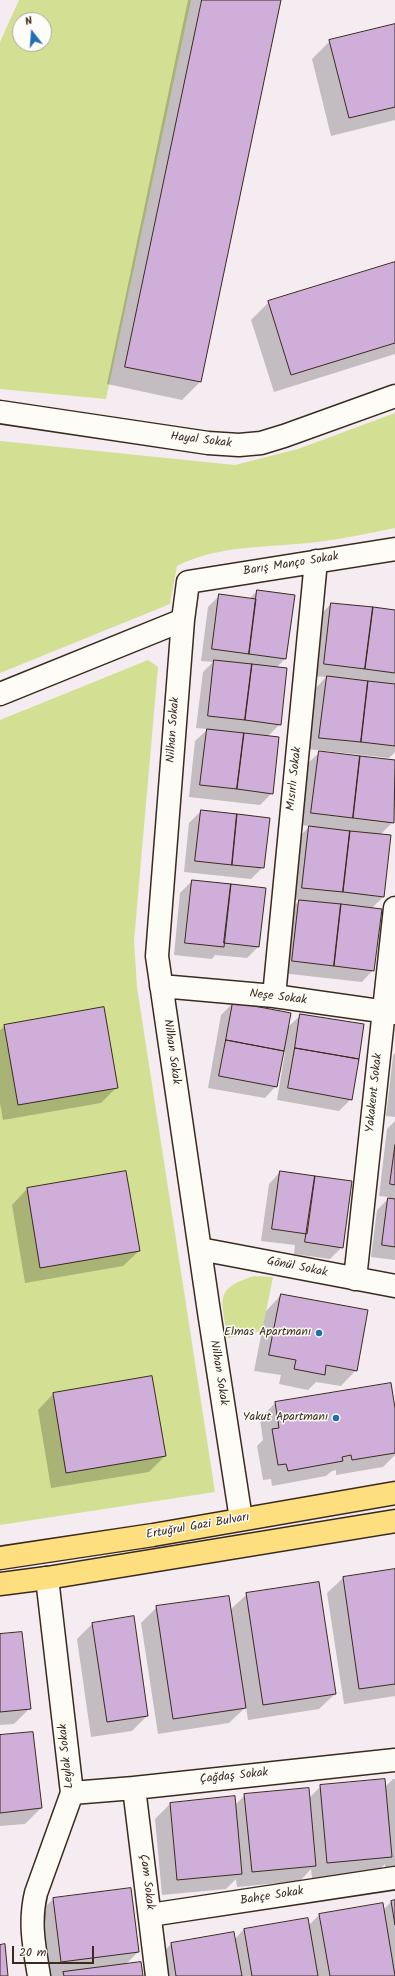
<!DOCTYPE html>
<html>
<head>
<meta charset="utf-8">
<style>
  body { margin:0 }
  #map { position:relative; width:395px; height:1976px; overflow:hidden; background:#f4ecf1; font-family:Kalam,sans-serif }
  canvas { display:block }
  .north { position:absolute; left:12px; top:12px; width:40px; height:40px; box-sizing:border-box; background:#fdfcf7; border:1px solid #afa8a0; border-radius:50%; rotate:343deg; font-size:11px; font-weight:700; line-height:16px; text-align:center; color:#3b2a1e }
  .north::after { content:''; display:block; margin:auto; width:14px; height:18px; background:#1f6fb2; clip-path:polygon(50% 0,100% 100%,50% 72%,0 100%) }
  .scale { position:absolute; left:12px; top:1946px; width:82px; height:18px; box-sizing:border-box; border:2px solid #3b2a1e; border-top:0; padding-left:5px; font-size:12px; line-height:14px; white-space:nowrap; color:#3b2a1e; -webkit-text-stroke:3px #fdfcf7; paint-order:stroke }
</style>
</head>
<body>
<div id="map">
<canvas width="395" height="1976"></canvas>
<div class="north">N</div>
<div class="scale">20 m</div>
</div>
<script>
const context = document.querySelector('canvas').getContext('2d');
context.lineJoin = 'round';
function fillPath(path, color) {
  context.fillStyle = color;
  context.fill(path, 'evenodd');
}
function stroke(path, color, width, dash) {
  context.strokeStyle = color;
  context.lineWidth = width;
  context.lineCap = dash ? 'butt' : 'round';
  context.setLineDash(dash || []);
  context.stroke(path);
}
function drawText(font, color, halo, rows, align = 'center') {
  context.font = font + ' Kalam,sans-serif';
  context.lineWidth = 3;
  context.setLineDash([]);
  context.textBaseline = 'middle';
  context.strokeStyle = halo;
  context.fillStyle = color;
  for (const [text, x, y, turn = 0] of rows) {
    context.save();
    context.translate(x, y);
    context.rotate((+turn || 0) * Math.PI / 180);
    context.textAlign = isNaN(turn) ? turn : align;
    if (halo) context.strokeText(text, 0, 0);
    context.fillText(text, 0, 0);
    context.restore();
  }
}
const green = new Path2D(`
  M19,0h172l-85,399 -106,-10v-347zM20,20h24v24h-24z
  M395,413v115c-26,5 -52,11 -78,14 -46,6 -98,2 -140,24l-7,38 -170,69v-232l235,24 63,-16z
  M148,660l10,7 -24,274 3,46 78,505 -215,33v-805z
  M254,1276l19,1 -11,54 -34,7c-6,-37 -16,-49 26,-62z`);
const shadow = new Path2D(`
  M188,0h92l-80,382 -18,18 -75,-16z
  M395,25v95l-64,16 -19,-77 18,-18z
  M395,263v91l-121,38 -23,-72 18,-18z
  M257,591l28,68 -9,9 4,56 -13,13 5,56 -12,12 -71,-8 6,-56 13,-12 -12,-1 7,-56 10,-10 -12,-1 7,-54 12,-12 29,4z
  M331,604l64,7v141l-6,6 -81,-9 7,-60 11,-12 -13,-1 7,-61z
  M319,753l76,8v43l-2,18 -13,13 3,62 -12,12 2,61 -11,12 -81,-9 7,-61 12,-12 -10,-1 7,-60 13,-13 -10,-1 7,-61z
  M201,811l62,56 -12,12 -67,-7 5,-49z
  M192,881l66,66 -11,11 -32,-3 -3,4 -38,-4 6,-62z
  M233,1003l54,25 14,-13 50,84 -12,12 -62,-11 8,-48h-2l-7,34 -11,12 -57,-10 13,-73z
  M5,1026l112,61 -16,16 -98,17 -3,-17v-73z
  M395,1053v64l-9,-1 7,-60z
  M395,1121v139l-24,-3 6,-47 13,-13 -11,-1 8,-67z
  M280,1172l62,75 -12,12 -36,-5 1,-9 -34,-4 8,-57z
  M27,1189l112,62 -16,15 -98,17 -13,-78z
  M281,1295l75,75 -15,16 -25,-4 -8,8 -29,-6 2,-9 -27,-4 12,-60z
  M53,1394l112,62 -16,16 -98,16 -13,-78z
  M275,1403l120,10v42l-12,12 -47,8v-5l-4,1 -6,5 -54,10 -1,-7 -8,1 -6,-34 6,-6 -3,-21z
  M395,1570v126l-51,8 -17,-111 16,-15z
  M247,1594l88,100 -16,15 -71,11 -2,-13 -17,16 -71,11 -17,-111 16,-16 73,3z
  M92,1624l55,92 -15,15 -41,6 -14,-98z
  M0,1635l30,73 -16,16 -14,1z
  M0,1736l41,72 -16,16 -25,2z
  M393,1779h2v91l-10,1v-7l-9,9 -64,5 -1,-9 -11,12 -63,6 -1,-8 -10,10 -64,6 -7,-76 16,-16 63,3 11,-11 64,3 12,-12 64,1z
  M53,1899l85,53 -13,13 17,11h-96l-8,-62z
  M395,1901v75h-237l-2,-16 15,-16 63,-11 1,6 9,-10 64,-3 11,-11 64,-5 8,-8z`);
const building = new Path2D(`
  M202,0h79l-80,382 -76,-15z
  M395,24v83l-46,11 -20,-78z
  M395,262v81l-104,32 -23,-74z
  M257,590l38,5 -9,64 -37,-5z
  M219,594l37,5 -7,55 -37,-5z
  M331,603l42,4 -8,62 -41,-5z
  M373,607l22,3v63l-30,-4z
  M214,660l38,4 -7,56 -37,-4z
  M252,664l35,4 -6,57 -36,-5z
  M327,676l41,5 -7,61 -42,-4z
  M368,681l27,3v62l-34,-4z
  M207,729l37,4 -7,56 -37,-4z
  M244,733l35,4 -6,57 -36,-5z
  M319,751l41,5 -7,62 -42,-5z
  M360,756l35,4 -1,63 -41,-5z
  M201,810l36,4 -5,51 -37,-4z
  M237,814l33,4 -6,50 -32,-3z
  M309,826l41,5 -7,61 -41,-4z
  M350,831l41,4 -7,62 -41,-5z
  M192,880l39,4 -7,63 -39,-4z
  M231,884l35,4 -7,59 -35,-4z
  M299,900l42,4 -7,62 -42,-5z
  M341,904l41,5 -8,62 -40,-5z
  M233,1002l58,11 -7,38 -58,-11z
  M104,1007l14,81 -100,17 -14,-80z
  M300,1014l64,10 -5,35 -64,-11z
  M226,1040l58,11 -7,36 -58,-11z
  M295,1048l64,11 -7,41 -64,-12z
  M395,1145v40l-5,-1z
  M126,1171l14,80 -100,17 -13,-80z
  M280,1171l35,5 -8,58 -35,-5z
  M315,1176l37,5 -9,67 -38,-6z
  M388,1198l7,1v48l-13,-2z
  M281,1294l87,16 -11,61 -31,-6 -1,10 -31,-6 2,-9 -27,-5z
  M152,1376l14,80 -100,17 -13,-80z
  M391,1383l4,25v45l-43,7 -1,-5 -9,2 1,4 -55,10 -2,-7 -8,1 -6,-36 7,-1 -4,-26z
  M395,1569v115l-36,5 -16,-112z
  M319,1582l17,112 -73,11 -17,-112z
  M229,1596l17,112 -73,11 -17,-113z
  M134,1616l14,100 -41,6 -15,-99z
  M22,1632l9,77 -31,3v-78z
  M33,1732l9,76 -42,5v-78z
  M385,1779l7,78 -65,6 -7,-78z
  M309,1788l7,78 -64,6 -8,-78z
  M235,1796l7,78 -65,6 -7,-77z
  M131,1888l8,64 -78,10 -8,-64z
  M395,1900v25l-4,-24z
  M383,1903l12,73h-65l-11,-62z
  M308,1918l10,58h-66l-8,-47z
  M234,1932l8,44h-66l-5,-33z
  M5,1944l3,32h-8v-31z
  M141,1962l2,14h-79l-1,-4z`);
const minor = new Path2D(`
  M0,412l208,31 31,2 22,-2 23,-7 111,-40
  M0,694l183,-74
  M161,986l113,10 121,17
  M274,996l42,-435
  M200,1249l195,37
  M355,1279l40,-371
  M241,1519l-32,-207 -52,-356 26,-336 5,-38 207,-33
  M134,1788l23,188
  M72,1793l62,-5 261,-28
  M150,1915l245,-37
  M39,1976c-5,-30 -10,-54 -3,-83l36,-100 -25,-215`);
const major = new Path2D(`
  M0,1558l153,-23 242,-42
  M0,1584l47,-6 348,-57`);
const markers = [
  [319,1333,4,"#1f6fb2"],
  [336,1418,4,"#1f6fb2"]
];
const streetNames = [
  ["Hayal Sokak",201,441,7],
  ["Barış Manço Sokak",291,565,-9],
  ["Nilhan Sokak",174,730,-86],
  ["Mısırlı Sokak",295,779,-84],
  ["Neşe Sokak",278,998,7],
  ["Nilhan Sokak",171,1052,82],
  ["Yakakent Sokak",375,1093,-84],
  ["Gönül Sokak",297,1268,11],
  ["Nilhan Sokak",218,1373,81],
  ["Ertuğrul Gazi Bulvarı",198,1527,-10],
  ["Leylak Sokak",67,1756,-96],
  ["Çağdaş Sokak",234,1777,-6],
  ["Çam Sokak",146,1882,83],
  ["Bahçe Sokak",272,1897,-9]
];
const poiNames = [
  ["Elmas Apartmanı",311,1333],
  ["Yakut Apartmanı",328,1418]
];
fillPath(green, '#d3e093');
fillPath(shadow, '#0003');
fillPath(building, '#cfaeda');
stroke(building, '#3b2a1e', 1);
stroke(minor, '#3b2a1e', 25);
stroke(major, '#3b2a1e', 25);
stroke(minor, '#fdfcf7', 22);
stroke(major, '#fddf80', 22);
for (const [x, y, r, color] of markers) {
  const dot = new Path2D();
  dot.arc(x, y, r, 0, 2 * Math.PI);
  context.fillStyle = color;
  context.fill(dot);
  stroke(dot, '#fdfcf7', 1.5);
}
drawText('12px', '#3b2a1e', '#fdfcf7', streetNames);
drawText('12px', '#3b2a1e', '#fdfcf7', poiNames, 'right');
</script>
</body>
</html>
